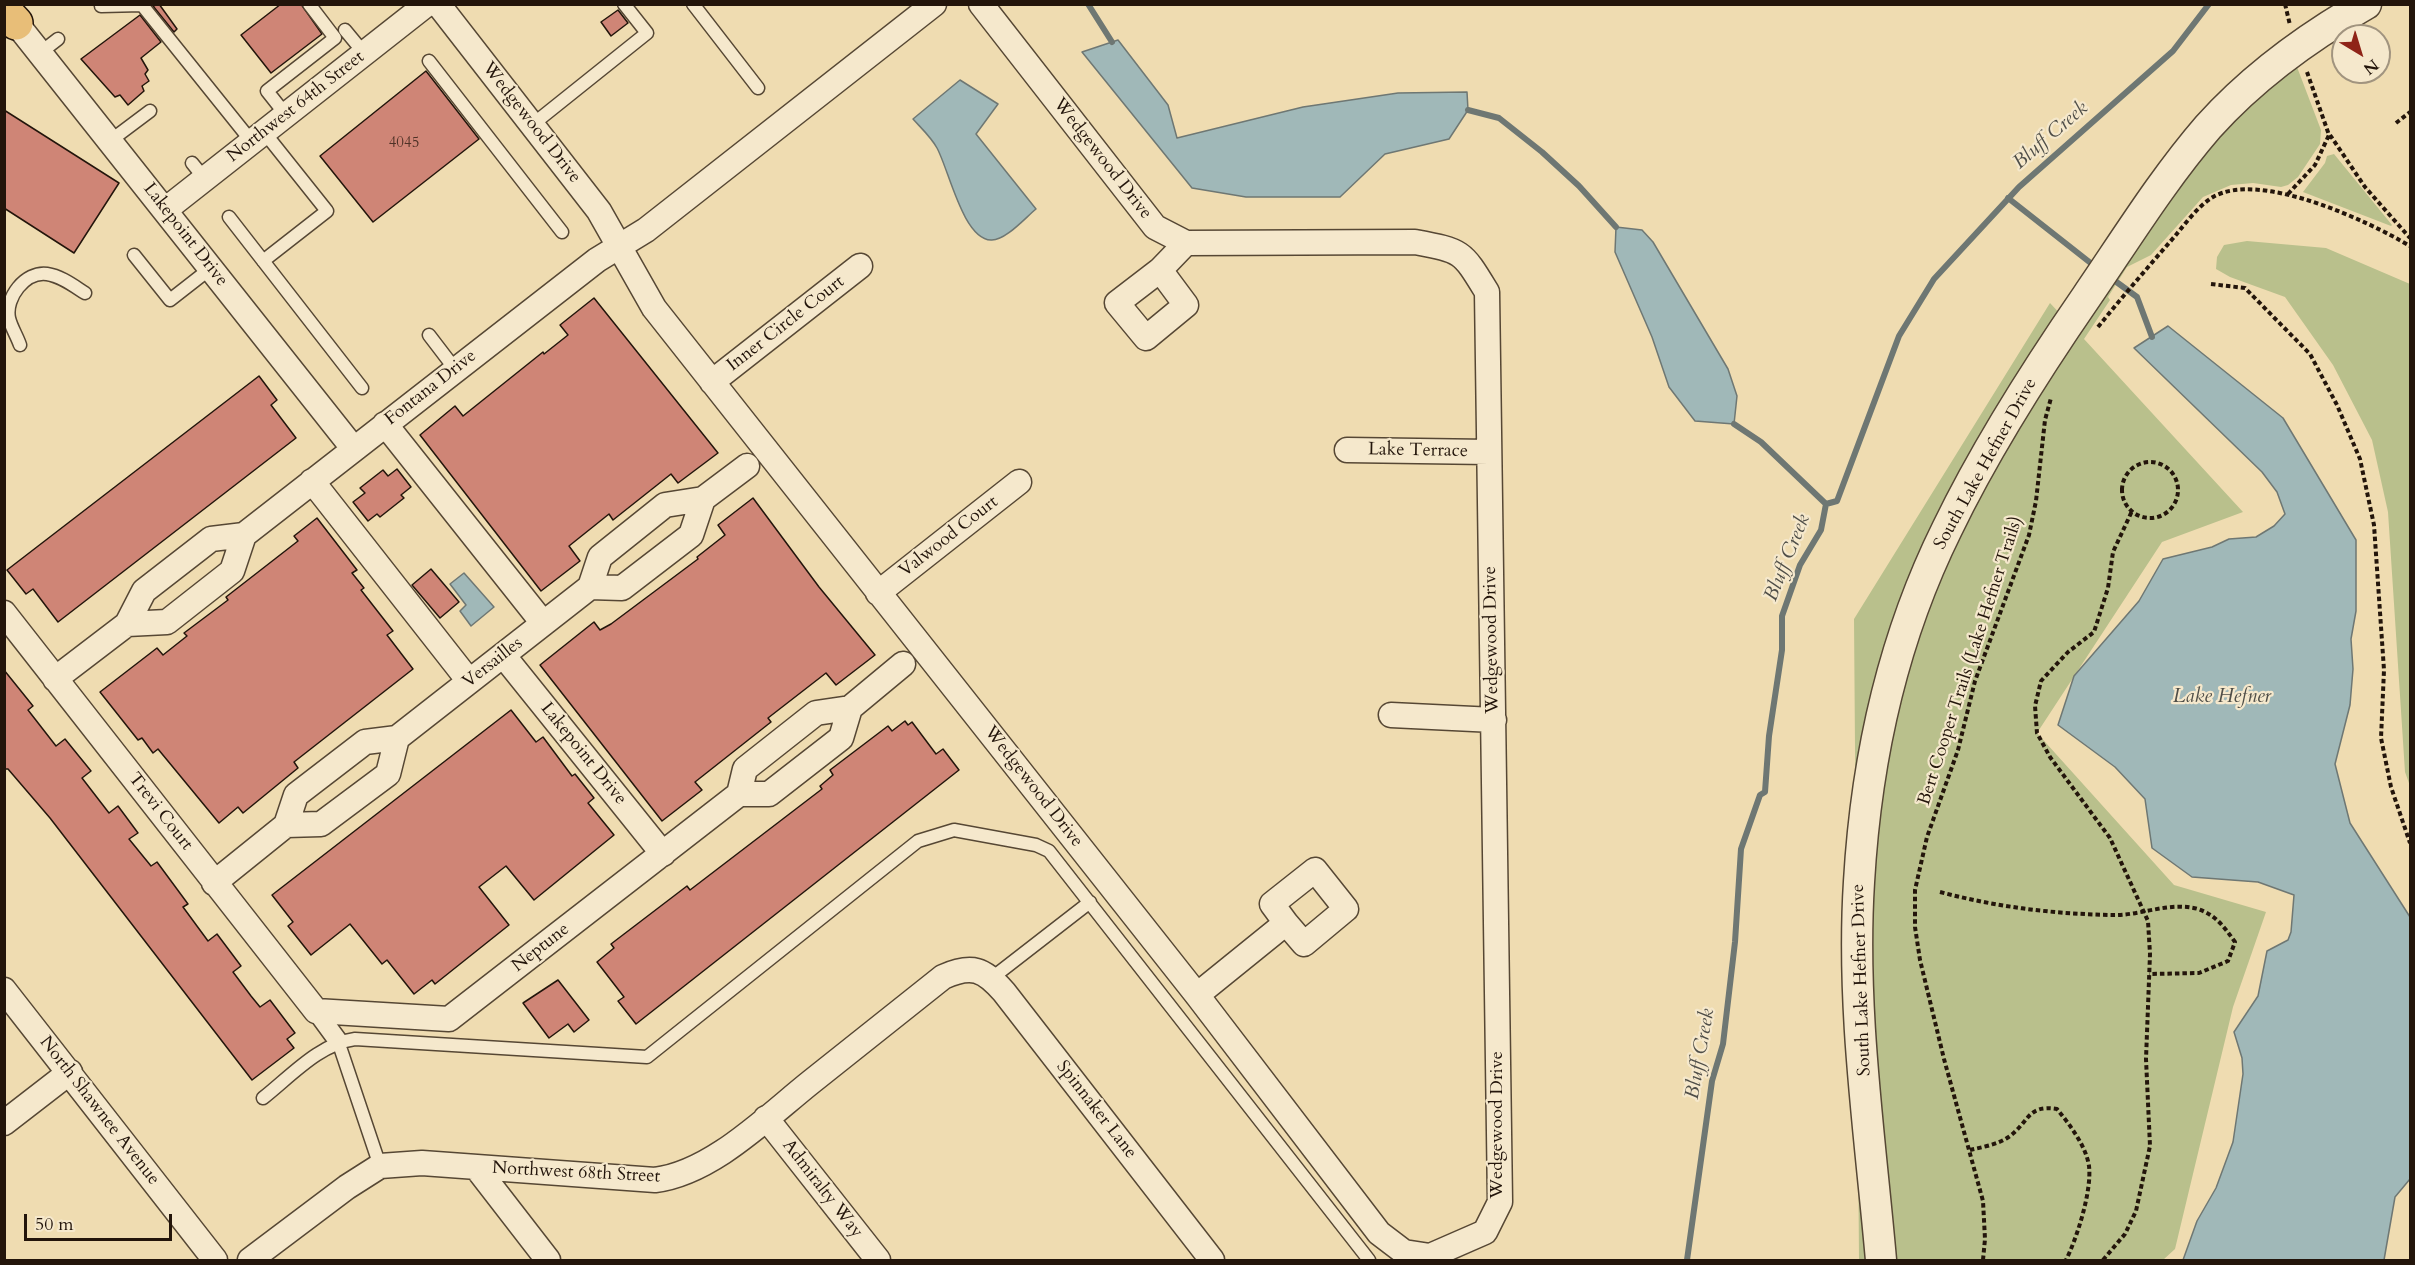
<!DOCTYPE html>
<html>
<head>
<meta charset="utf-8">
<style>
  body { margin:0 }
  #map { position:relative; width:2415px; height:1265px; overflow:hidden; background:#efdcb1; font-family:Cardo,serif }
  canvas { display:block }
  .frame { position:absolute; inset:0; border:6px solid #23150b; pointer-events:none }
  .north { position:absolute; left:2331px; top:24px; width:60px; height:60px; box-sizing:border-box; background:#f5e8cc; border:2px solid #a1947f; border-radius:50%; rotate:142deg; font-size:16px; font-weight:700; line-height:24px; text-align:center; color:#23150b }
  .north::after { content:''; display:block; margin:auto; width:21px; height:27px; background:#8f2418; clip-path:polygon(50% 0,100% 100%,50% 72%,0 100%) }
  .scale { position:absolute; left:24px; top:1214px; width:148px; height:27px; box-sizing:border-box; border:3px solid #23150b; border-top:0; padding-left:8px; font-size:18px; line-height:21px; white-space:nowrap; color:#23150b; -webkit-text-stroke:4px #f5e8cc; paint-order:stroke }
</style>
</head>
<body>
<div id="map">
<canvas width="2415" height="1265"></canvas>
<div class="frame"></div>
<div class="north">N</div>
<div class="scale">50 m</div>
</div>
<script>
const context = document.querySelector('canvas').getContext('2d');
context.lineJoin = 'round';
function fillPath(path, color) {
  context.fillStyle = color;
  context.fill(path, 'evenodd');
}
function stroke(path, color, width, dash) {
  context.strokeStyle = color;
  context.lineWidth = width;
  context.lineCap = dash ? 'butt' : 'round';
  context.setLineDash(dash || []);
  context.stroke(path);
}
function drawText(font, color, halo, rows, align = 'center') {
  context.font = font + ' Cardo,serif';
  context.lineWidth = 4.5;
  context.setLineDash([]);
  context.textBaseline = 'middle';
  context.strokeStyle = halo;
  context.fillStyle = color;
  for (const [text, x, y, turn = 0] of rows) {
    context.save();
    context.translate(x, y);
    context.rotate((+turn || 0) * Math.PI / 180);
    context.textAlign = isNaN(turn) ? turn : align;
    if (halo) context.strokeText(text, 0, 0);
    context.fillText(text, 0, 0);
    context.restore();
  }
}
const green = new Path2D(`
  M2297,67l24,63 -1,14 -22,33 -10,8 -7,2 -28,-4 -22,2 -28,12 -52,58 -24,12 -19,30 2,3 -26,39 159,173 -81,30 -125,191 137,152 92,27 -33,95 -58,242 -12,11h-304l-5,-641 196,-316 26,28 48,-73 98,-127 38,-38z
  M2334,154l58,71 -1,1 -88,-34 22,-29 2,-7z
  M2247,241l79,7 84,36v502l-5,-14 -17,-260 -16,-72 -39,-75 -48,-68 -55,-20 -14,-8 1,-12 7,-12z`);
const water = new Path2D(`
  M1118,40l50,65 9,33 126,-31 95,-14 69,-1 1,18 -19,29 -64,15 -45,43h-94l-54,-9 -110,-136z
  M960,80l38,24 -22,30 60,75c-11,9 -31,32 -45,31 -28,-1 -42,-70 -54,-92 -6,-11 -16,-20 -24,-29z
  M1616,227l26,3 11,12 75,127 9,27 -3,28 -39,-3 -26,-34 -17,-50 -37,-85z
  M2168,326l115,92 73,122v71l-5,28 2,30 -3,36 -15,59 15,59 60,94v262l-15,18 -11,63h-201l14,-39 19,-33 17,-46 10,-68 -1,-16 -8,-26 24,-36 9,-45 21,-11 3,-8 3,-37 -36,-13 -66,-5 -40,-29 -7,-49 -30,-32 -57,-42 16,-49 65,-75 24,-42 49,-12 17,-8 27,-2 18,-11 11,-12 -8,-22 -15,-20 -128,-124z
  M464,573l30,34 -23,19 -11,-15 6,-6 -16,-21z`);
const stream = new Path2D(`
  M1088,4l24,38
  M1468,110l31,8 43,34 37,34 37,41
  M2008,198l89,70
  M2111,278l26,19 15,40
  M1734,424l27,18 65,62
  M1687,1260l25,-179 11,-37 12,-102 6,-93 19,-54 5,-3 4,-56 13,-86v-34l18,-51 21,-35 5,-26 11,-3 62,-165 35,-57 85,-92 154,-136 36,-47`);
const building = new Path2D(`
  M159,4l18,25 -3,3 -21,-26z
  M281,4h20l21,30 -51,39 -30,-38z
  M618,10l10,13 -17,13 -10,-14z
  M140,15l21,27 -20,16 7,12 -3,4 4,7 -7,5 2,5 -16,14 -8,-10 -5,2 -34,-38z
  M426,71l53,68 -106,83 -53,-66z
  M4,110l115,73 -45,70 -70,-45z
  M594,298l124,155 -40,30 -7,-9 -58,46 -4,-6 -40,32 11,15 -39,30 -121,-156 35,-29 8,10 80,-64 1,2 24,-19 -8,-10z
  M259,376l18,24 -6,5 25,33 -238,184 -25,-33 -7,5 -19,-24z
  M397,469l14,18 -10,8 3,3 -24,19 -3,-3 -9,7 -15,-19 12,-9 -5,-5 23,-18 5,6z
  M753,498l66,89 56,68 -39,30 -10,-12 -58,45 3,4 -76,60 7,8 -40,31 -122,-156 54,-43 6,8 11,-6 87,-65 -1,-2 28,-22 -7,-10z
  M317,518l40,52 -5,3 12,15 -3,2 32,41 -6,4 26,34 -119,93 4,6 -55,45 -5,-6 -19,16 -61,-74 -5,4 -11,-15 -4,2 -38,-48 57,-44 6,7 24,-19 -3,-3 44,-33 -2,-3 72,-56 -4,-5z
  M431,569l28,33 -19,16 -28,-33z
  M4,670l29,36 -5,4 28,36 9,-7 26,32 -9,7 27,35 9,-7 20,27 -9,6 22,27 6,-4 31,42 -5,3 25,34 9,-7 24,32 -8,6 18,24 9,11 10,-7 25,33 -8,6 7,9 -42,32 -202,-262 -42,-49h-4z
  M511,710l25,32 7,-5 29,39 3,-2 19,24 -6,5 26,32 -80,65 -28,-34 -27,21 30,38 -74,59 -3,-4 -18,14 -27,-34 -5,4 -32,-40 -39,31 -23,-29 5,-4 -21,-27z
  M905,721l3,4 4,-3 24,32 7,-5 16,21 -323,254 -18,-23 6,-4 -27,-35 17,-14 -3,-4 76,-58 3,4 132,-101 -2,-3 13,-11 -3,-5 58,-44 4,5z
  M558,980l31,40 -15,12 -6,-8 -19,14 -26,-35z`);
const path = new Path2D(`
  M2285,4l5,21
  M2396,123l14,-11
  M2330,135l35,52 45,51
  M2288,194l27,-29 14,-30 -22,-63
  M2211,284l34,4 65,66 27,51 23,54 14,66 10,145 -3,68 10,49 19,56
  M2098,327c25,-31 51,-61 77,-91 11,-13 23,-30 38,-39 47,-27 155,24 197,49
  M2122 490a28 28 0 1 1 56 0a28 28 0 1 1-56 0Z
  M1940,892c57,15 113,22 172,23 28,1 58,-14 86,-6 18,6 27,19 37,33l-7,19 -29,12 -50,1
  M1970,1150c12,-3 26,-5 37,-12 22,-14 19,-34 50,-29 13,16 29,37 32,57 3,25 -12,72 -23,94
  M1983,1260l2,-21 -2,-38 -39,-142 -24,-99 -5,-33v-37l12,-53 31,-87 17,-69 54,-146 7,-34 9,-81 6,-22
  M2103,1260l22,-26 11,-23 14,-65 -4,-87 4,-105 -2,-33 -38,-83 -60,-81 -13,-24 -2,-27 6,-25 27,-29 26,-20 14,-44 5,-36 19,-41`);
const service = new Path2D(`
  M693,4l65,84
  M101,6l41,-1 110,137
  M345,30l19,23
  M40,53l18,-14
  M429,61l133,171
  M286,115l-19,-24 68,-53 -26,-34
  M532,125l115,-92 -23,-29
  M110,141l40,-30
  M192,163l13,16
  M229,217l133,171
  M134,255l36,45 41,-32
  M263,261l64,-50 -63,-79
  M429,335l26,34
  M20,345c-3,-9 -9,-18 -11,-27 -4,-20 16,-47 38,-44 14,2 27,12 38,19
  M992,978l98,-76
  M338,1041l42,125
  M263,1098c28,-22 56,-54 92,-59l292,18 271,-216 36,-11 82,15 13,6 320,409`);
const pedestrian = new Path2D(`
  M316,1011l22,30`);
const minor = new Path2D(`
  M438,4l161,207 55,97 543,687 182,238 25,19 26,4 55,-24 15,-30 -13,-910c-25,-41 -24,-41 -72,-50l-229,1 -31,-16 -174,-223
  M16,23l337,425
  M165,210l262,-206
  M1160,270l26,35 -40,33 -29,-35 43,-33 26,-27
  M712,382l148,-116
  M385,424l158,199
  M1347,450l142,2
  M312,481l157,200
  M590,587l32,1 69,-53 12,-36
  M878,593l141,-111
  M4,613l312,398 133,8 290,-225h30l72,-56 9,-30
  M127,624l40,-2 65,-51 12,-36
  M503,655l160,199
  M55,679l72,-55 17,-33 67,-52 33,-4 353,-275 49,-30 288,-226
  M1391,715l103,5
  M739,794l6,-25 71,-56 34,-5 53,-44
  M286,825l35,-1 67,-50 9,-36
  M214,883l72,-58 10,-30 69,-53 32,-4 193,-151 10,-30 65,-52 38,-6 44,-33
  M4,990l211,270
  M1197,995l89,-72 18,21 42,-35 -31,-39 -43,34 14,19
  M766,1118l112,142
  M4,1123l66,-51
  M476,1167l72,93
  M250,1260l97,-73 33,-21 42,-3 233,17c57,-7 112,-63 156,-98 44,-35 88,-70 132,-105 29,-13 41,-8 61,15l208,268`);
const tertiary = new Path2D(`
  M1881,1260c-11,-125 -30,-252 -22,-378 7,-121 34,-244 88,-353 39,-81 89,-159 140,-233 39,-57 76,-117 121,-169 45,-50 100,-90 158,-123`);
const trunk = new Path2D(`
  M4,10l12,13`);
const numberNames = [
  ["4045",404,144]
];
const streetNames = [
  ["Northwest 64th Street",296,107,-38],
  ["Wedgewood Drive",531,123,52],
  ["Wedgewood Drive",1102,159,52],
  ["Lakepoint Drive",185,235,52],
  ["Inner Circle Court",786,324,-38],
  ["Fontana Drive",431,388,-38],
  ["Lake Terrace",1418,451,1],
  ["South Lake Hefner Drive",1986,464,-61],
  ["Valwood Court",949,537,-38],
  ["Wedgewood Drive",1492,640,-91],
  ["Bert Cooper Trails (Lake Hefner Trails)",1971,661,-72],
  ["Versailles",493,663,-38],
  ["Lakepoint Drive",583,754,51],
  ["Wedgewood Drive",1033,787,52],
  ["Trevi Court",160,812,52],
  ["Neptune",541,948,-38],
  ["South Lake Hefner Drive",1862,980,-92],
  ["Spinnaker Lane",1096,1110,52],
  ["North Shawnee Avenue",99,1111,52],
  ["Wedgewood Drive",1498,1125,-90],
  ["Northwest 68th Street",576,1173,3],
  ["Admiralty Way",822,1189,52]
];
const waterNames = [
  ["Bluff Creek",2051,136,-41],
  ["Bluff Creek",1788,558,-68],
  ["Lake Hefner",2222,697],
  ["Bluff Creek",1701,1054,-80]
];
fillPath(green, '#b9c08c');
fillPath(water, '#a0b8b8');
stroke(water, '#6e7773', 1.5);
stroke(stream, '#6e7773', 6);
fillPath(building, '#cf8576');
stroke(building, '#23150b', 1.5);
stroke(service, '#564734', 15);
stroke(pedestrian, '#564734', 21);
stroke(minor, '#564734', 27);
stroke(tertiary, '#564734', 33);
stroke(trunk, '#23150b', 36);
stroke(path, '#23150b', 4, [4.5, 3]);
stroke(service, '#f5e8cc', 12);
stroke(pedestrian, '#f5e8cc', 18);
stroke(minor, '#f5e8cc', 24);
stroke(tertiary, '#f5e8cc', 30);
stroke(trunk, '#e8be78', 33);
drawText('15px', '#4e3126', null, numberNames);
drawText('18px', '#23150b', '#f5e8cc', streetNames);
drawText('italic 20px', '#4f4e48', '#f5e8cc', waterNames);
</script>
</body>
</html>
